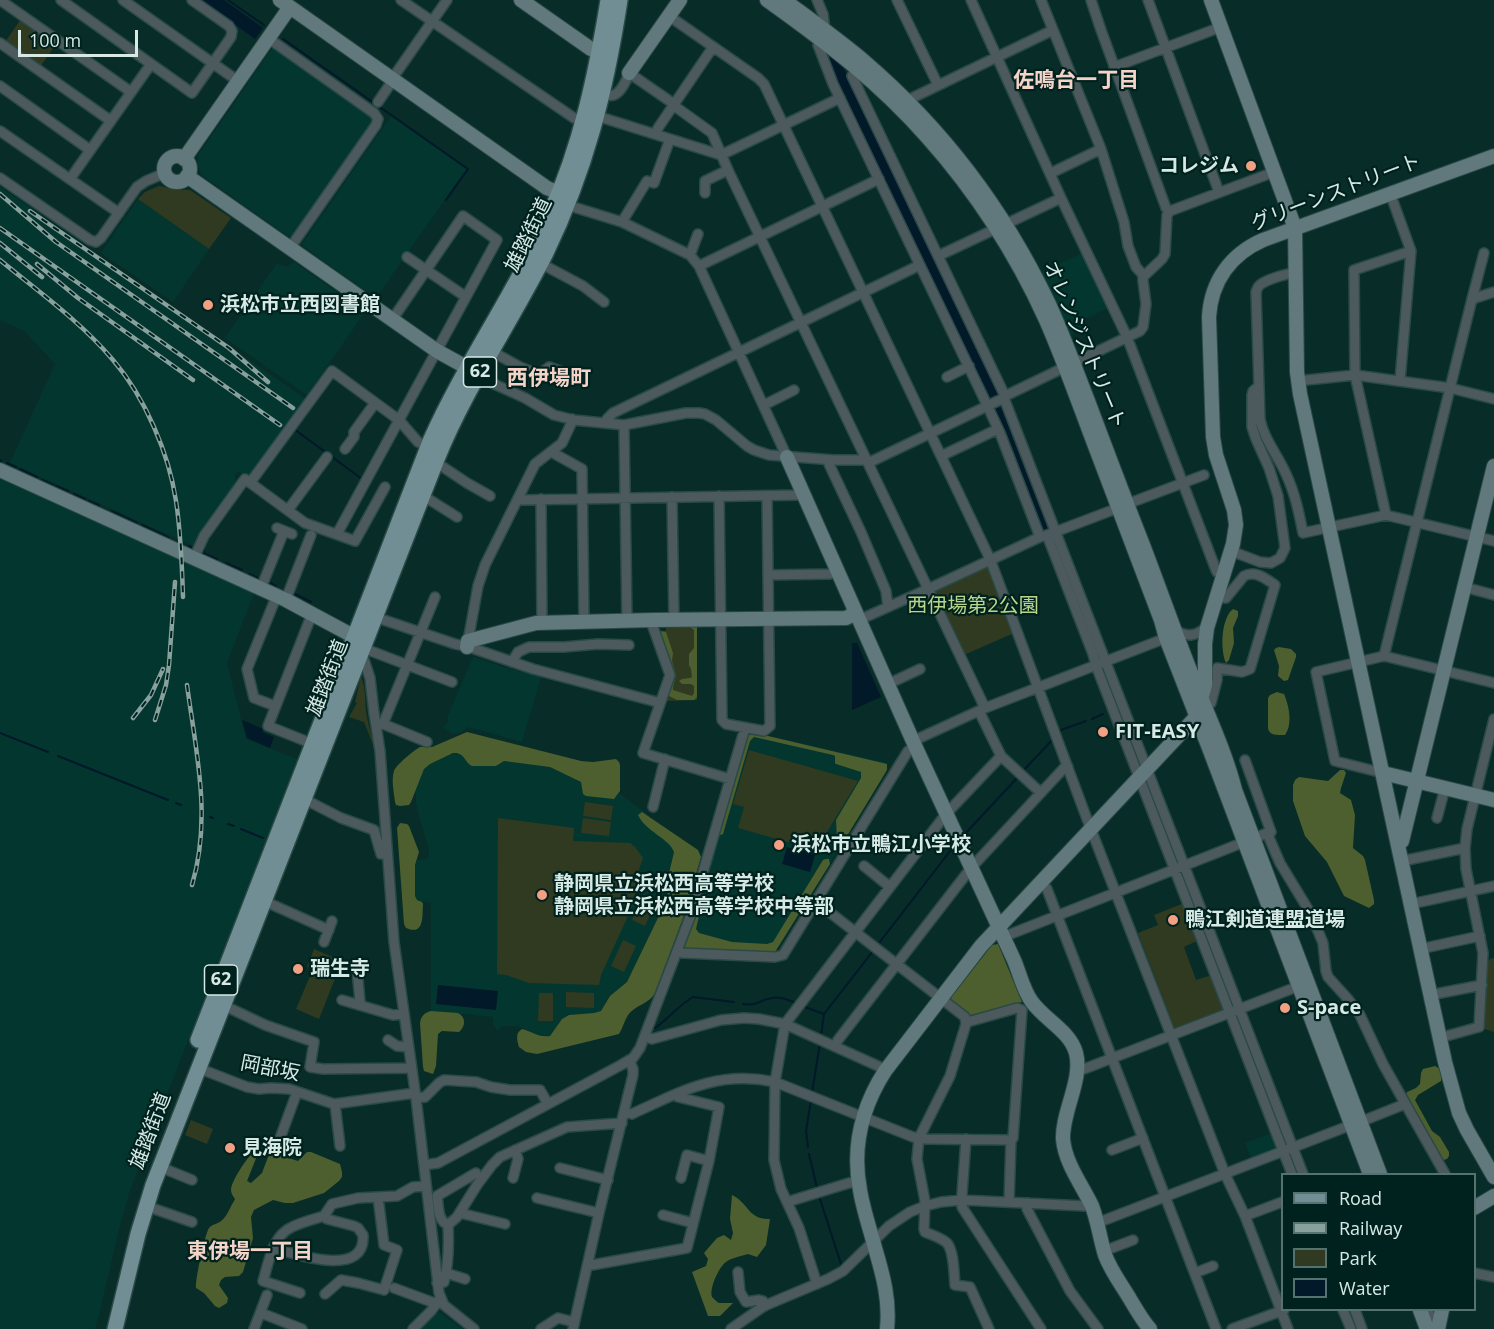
<!DOCTYPE html>
<html>
<head>
<meta charset="utf-8">
<style>
  body { margin:0 }
  #map { position:relative; width:1494px; height:1329px; overflow:hidden; background:#082c28; font-family:"Open Sans",sans-serif }
  canvas { display:block }
  .legend { position:absolute; left:1281px; top:1173px; width:195px; height:138px; box-sizing:border-box; background:#00221e; border:2px solid #56726e; margin:0; padding:8px 10px; list-style:none; font-size:18px; color:#d6e9e5 }
  .legend li { display:flex; align-items:center; gap:12px; height:30px }
  .legend b { width:30px; border:2px solid #56726e }
  .scale { position:absolute; left:18px; top:30px; width:120px; height:27px; box-sizing:border-box; border:3px solid #d6e9e5; border-top:0; padding-left:8px; font-size:18px; line-height:21px; white-space:nowrap; color:#d6e9e5; -webkit-text-stroke:4px #00221e; paint-order:stroke }
</style>
</head>
<body>
<div id="map">
<canvas width="1494" height="1329"></canvas>
<ul class="legend">
<li><b style="height:8px;background:#708e94"></b>Road</li>
<li><b style="height:8px;background:#88a19d"></b>Railway</li>
<li><b style="height:16px;background:#303a20"></b>Park</li>
<li><b style="height:16px;background:#011929"></b>Water</li>
</ul>
<div class="scale">100 m</div>
</div>
<script>
const context = document.querySelector('canvas').getContext('2d');
context.lineJoin = 'round';
function fillPath(path, color) {
  context.fillStyle = color;
  context.fill(path, 'evenodd');
}
function stroke(path, color, width, dash) {
  context.strokeStyle = color;
  context.lineWidth = width;
  context.lineCap = dash ? 'butt' : 'round';
  context.setLineDash(dash || []);
  context.stroke(path);
}
function drawText(font, color, halo, rows, align = 'center') {
  context.font = font + ' "Open Sans","Noto Sans JP",sans-serif';
  context.lineWidth = 4.5;
  context.setLineDash([]);
  context.textBaseline = 'middle';
  context.strokeStyle = halo;
  context.fillStyle = color;
  for (const [text, x, y, turn = 0] of rows) {
    context.save();
    context.translate(x, y);
    context.rotate((+turn || 0) * Math.PI / 180);
    context.textAlign = isNaN(turn) ? turn : align;
    if (halo) context.strokeText(text, 0, 0);
    context.fillText(text, 0, 0);
    context.restore();
  }
}
const built = new Path2D(`
  M273,47l98,69 2,3 -1,4 -77,112 -7,1 -85,-60 -6,-10 2,-12z
  M391,116l75,53 -90,129 -73,-52 -1,-2z
  M0,187l306,212 -58,80 -10,-8 -3,4 1,8 -36,50 -7,13 -183,-83 45,-99 -31,-33 -24,-11z
  M138,199l71,50 -36,53 -72,-49z
  M1084,252l26,55 -31,15 3,7 -12,6 -29,-63z
  M294,262l71,50 -58,83 -82,-57 52,-75 3,2 6,2z
  M0,477l254,116 -27,70 19,76 51,20 -167,431 -11,39 -18,78 -6,22h-95z
  M473,657l33,11 35,9 -19,65 -54,-15 -6,5 -9,2 -10,-6 6,-8 -2,-2z
  M751,732l133,30 3,2v6l-110,180 -93,-2 18,-55 46,-160z
  M453,753l8,1 4,2 4,8 3,2h24l8,-5 44,5 33,16 2,12 33,3 3,-4 26,19 21,24 8,14 -9,41 4,2v2l-42,87 -17,14 -9,15 -7,2 -25,2 -7,4 -12,17 -12,-1 -21,-9h-14l-6,4 -4,-5v-8l-62,-6v-108l-14,-3 -2,-4v-31l2,-5 11,-1 1,-4 -1,-10 -8,-25 -4,-17v-15l8,-19 6,-5z
  M1272,1133l6,15 -1,2 -25,10 -7,-17z
  M439,1312l23,17h-43z`);
const green = new Path2D(`
  M21,19l35,25 -16,23 -35,-25z
  M159,186l16,3 15,1 41,28 -22,31 -71,-50 7,-7z
  M986,565l3,1 25,67 -50,22 -30,-62 1,-3z
  M697,625v75l-32,1 8,-26 -14,-44h7v-5z
  M361,677c6,12 3,27 6,40 2,10 5,20 7,30l-10,-25 -15,-5 8,-14 -2,-1z
  M749,750l109,31 -42,69 -78,-22 6,-21 -11,-3z
  M585,802l28,4 -2,14 -28,-4z
  M498,818l76,10 -1,13 57,2 5,4 8,11 -8,23 3,13 -37,81 -2,10 -70,-2 -23,-8 -9,-1z
  M583,818l28,4 -2,14 -28,-3z
  M644,894l13,6 -12,26 -13,-6z
  M1184,903l15,37 -15,7 12,33 16,-5 12,34 -49,19 -1,-1 -36,-94 20,-8 -4,-10z
  M623,940l13,6 -12,26 -13,-6z
  M314,949l28,12 -23,58 -23,-10 17,-40 -6,-2z
  M1494,958v74l-12,-4 5,-65 3,-4z
  M566,992l28,1v15l-28,-1z
  M539,993h14v28h-15z
  M191,1120l22,9 -6,15 -22,-9z`);
const forest = new Path2D(`
  M1233,609l5,2v5l-5,12 1,15 -5,17 -3,3c-6,-13 -5,-45 7,-54z
  M695,625l2,1v71l-3,3h-17l-10,-5 -7,-64 6,1 7,21 -1,8 4,14 -3,12v3l19,6 2,-3v-7l-3,-2h-9l-3,-3 3,-2 8,-1 2,-1 -1,-8 -2,-4v-11l5,-6v-18l-4,-3z
  M1279,647l12,2 5,5v3l-8,23 -4,1 -6,-5 1,-10 -5,-16 2,-2z
  M1277,692l7,2c5,12 9,30 1,41 -7,0 -16,1 -17,-7v-30l2,-3z
  M467,732l114,29 12,1 23,-3 3,3 1,3v26l-6,8 -28,-3 -3,-2 -2,-12 -31,-15 -46,-6 -8,5h-24c-8,-4 -7,-14 -19,-13l-23,11 -6,5 -13,33 -2,3 -9,1 -4,-1 -1,-3c-1,-9 -4,-22 -1,-31 3,-7 19,-20 26,-24h12z
  M751,732l136,32v6l-43,71 -2,1 -5,-2 -1,-20 25,-42v-6l-25,-8 -1,-1v-7l-2,-1 -79,-18 -4,4 -27,93 -2,1 -2,-1 29,-101z
  M1340,770h4l2,3 -5,15 -1,5 11,7 4,15 -2,33 10,8 2,4 9,40v4l-5,4 -25,-12 -17,-34 -22,-26 -12,-35v-16l2,-5 4,-3 29,4z
  M642,812l56,38 3,7 -18,61 -28,75c-6,11 -20,12 -27,22 -4,6 -5,13 -9,19l-82,20 -11,-2 -7,-5c-2,-7 -4,-14 3,-18 9,2 17,9 28,7l12,-17 7,-4 25,-2 7,-2 9,-15 17,-14 42,-87 -4,-5 9,-38c-5,-14 -28,-20 -36,-37z
  M400,823l7,1 2,2 10,26 -4,13v31l2,4 5,2 1,2c-1,12 2,32 -17,24l-2,-4 -7,-96z
  M826,859h3l1,5 -55,88 -3,2 -87,-4 -1,-2 12,-35 3,1v2l-3,13 3,4 33,9 35,2 6,-2 50,-82z
  M998,944l24,58 -55,14 -18,-16 43,-55z
  M431,1011l27,2c8,4 8,13 1,19l-17,-1 -4,3 -2,32 -3,8 -9,-3 -1,-4 -3,-44c1,-7 4,-10 11,-12z
  M1435,1066l5,3 2,7 -1,5 -23,14 -3,5 17,31 8,6 9,15v4l-2,3 -3,1 -4,-2 -34,-63 1,-3 9,-4 4,-4 1,-11 2,-4z
  M253,1152h2l2,4 -10,25 4,2 11,-10 6,-16 4,-4 26,8 9,-9h4l29,12 2,8v5l-3,4 -15,12 -31,10h-8l-12,-3 -19,10 -3,7 2,21 -10,34 -4,4 -14,1 -4,3 -2,5 9,13 -1,5 -8,5 -4,-2 -11,-13 -8,-5c-1,-8 9,-54 13,-60 3,-4 9,-4 12,-7 6,-4 9,-14 13,-20l1,-2c-3,-4 -4,-6 -4,-10 2,-11 15,-29 22,-37z
  M732,1195c16,7 16,25 38,24l-4,26 -9,12 -9,-3c-6,2 -17,4 -22,8 -7,5 -17,26 -14,35 1,1 6,6 7,6h14l-13,13h-12l-16,-44 14,-6 2,-7 -4,-6 13,-15 7,-3 7,5 2,-7 -3,-14z`);
const water = new Path2D(`
  M201,0h23l39,28 -8,11z
  M826,52l16,13 2,4 156,325 52,134 -8,3 -1,-2 -2,1 -204,-448z
  M852,643h5l24,54 -29,13z
  M242,720l21,9 -1,3 12,5 -4,11 -23,-10z
  M1148,781l151,393h-4l-149,-390z
  M787,847l28,8 -5,17 -28,-8z
  M438,985l60,6 -2,19 -60,-6z`);
const stream = new Path2D(`
  M228,0l36,25
  M283,39l185,130 -22,31
  M294,429l68,50
  M0,460l1,1
  M7,463l9,4
  M20,469l17,8
  M42,480l11,5
  M56,486l12,5
  M74,494l11,5
  M89,501l10,4
  M112,511l25,12
  M142,525l26,12
  M189,546l2,1
  M203,553l14,6
  M204,553v-7l4,-8 32,-45
  M226,563l16,7
  M249,574l11,5
  M269,582l7,4
  M293,593l18,9
  M1092,719l11,-5
  M1059,732l2,-2 25,-9
  M0,733l48,19
  M58,756l110,44
  M1023,771l30,-32
  M176,803l5,2
  M210,817l3,1
  M228,824l6,2
  M241,829l22,9
  M963,836l55,-59
  M879,943l75,-97
  M743,1004c17,2 15,-4 29,-6 8,-2 16,2 24,5
  M802,1006l22,8
  M655,1028c13,-9 24,-23 38,-31l41,5
  M821,1036l3,-22 49,-63
  M812,1093l8,-50
  M808,1147l-2,-16 5,-31
  M809,1154l8,34
  M819,1196l22,68`);
const street = new Path2D(`
  M0,0l131,92
  M61,0l131,93 39,-56 1,-6 -3,-5 -37,-26
  M123,0l115,81
  M401,0l173,118 10,3
  M817,0l6,14 2,15
  M897,0l41,85
  M971,0l90,198 66,139 89,233 1,2 7,2
  M1041,0l60,149 23,73 4,24 8,21 8,9
  M1091,0l10,30 65,178 4,3
  M1148,0l71,192
  M669,16l89,62 6,6 226,475 97,260 138,355 20,42 43,113
  M268,38l106,75 4,6 -2,6 -86,123
  M822,39l-4,6 15,39 154,321 13,28 40,104
  M0,43l111,78
  M1114,67l107,-40
  M858,69l-6,7 153,320 -1,2 -136,65
  M629,73l45,31
  M392,79l55,-79
  M0,86l90,64
  M603,94c3,1 8,2 11,1 7,-3 13,-15 15,-22
  M378,102l15,-22
  M908,102l6,-5 139,-67
  M673,105l39,28 16,37 257,538
  M597,116l124,39 119,-57
  M0,131l119,82
  M656,134l2,-6 55,-81
  M1051,173l50,-24
  M0,178l90,62 6,2 5,-4 36,-51 9,-6 19,-8
  M70,179l81,-115
  M705,193v-12l23,-11
  M1390,193l21,58 -11,130
  M567,205l55,17 68,33 9,11 88,191
  M622,222l25,-41 7,2 16,-44
  M690,255l8,-21
  M938,256l123,-58
  M407,257l59,40
  M540,263l43,23 21,16
  M699,266l180,-87
  M1296,273c-9,0 -27,6 -35,11 -4,3 -3,3 -5,8l4,127c4,21 18,36 26,55 9,19 13,39 17,59l83,-18 108,26
  M1472,299l12,-46
  M491,351l29,16 23,9 2,-6 4,-3 25,9
  M479,374l4,5 42,19 29,17 20,5 50,5 62,-12h13l6,1 11,6 31,26 7,4 15,5 65,5h29l3,-2
  M947,377l22,-11
  M1297,381l58,-6 95,13 44,11
  M1005,396l135,-65 3,-4 3,-23 -3,-23v-4l19,-18 3,-5 2,-39 3,-4 104,-39
  M1004,398l299,776
  M764,405l30,-15
  M607,423v-4l6,-6 307,-148
  M624,425l3,195
  M345,449l9,-12v-5l21,-29
  M552,451l3,3 27,15 2,152
  M941,456l57,-27
  M829,460v4l32,68 25,59 2,16
  M435,464l8,3 24,16 23,13
  M250,483l82,-112 67,49 19,22 10,5
  M719,496l3,224 4,4 38,7 6,-5 -3,-230
  M422,497l8,3 27,17
  M672,497l2,123
  M518,498l4,2 277,-5 4,-2
  M541,499l1,124
  M1127,504l77,-29
  M288,510l39,-53
  M1386,515l-31,-140 -1,-105 57,-19
  M277,528l15,6
  M337,534l160,-294 -34,-24 -71,104
  M1047,535l46,119 4,14 195,506
  M1231,551l29,11 11,1 9,-5 5,-10 -7,-52 -9,-28 -13,-29 -4,-12v-32l1,-4 6,-5
  M194,558l10,-22 41,-57 60,44 50,18 30,-54
  M768,575l62,-1 7,-3
  M1464,587l30,8
  M261,588l23,-57
  M286,599l25,-64
  M312,614l-44,112 45,18
  M375,617l80,27 14,3 64,22 124,33
  M653,620v7l17,48 -27,78 87,26
  M859,620l69,-31 112,-52 7,-2 71,-27
  M1175,630c12,8 23,6 32,-4
  M468,641l10,-55 7,-21 50,-101 27,-21 9,-19 1,-5
  M363,648l89,34
  M362,654l8,24 4,35 6,38 14,191 22,156 23,195 5,12 30,24
  M1384,656l88,-357 22,-7
  M512,662l6,-10 11,-5h35l34,-3 31,1
  M888,684l32,-15
  M275,706l-21,-8 -7,-29 30,-74
  M1204,706l7,-3 6,-23v-12l25,4 8,-3 25,-84c-9,-6 -19,-15 -31,-9l-18,22 -9,-1
  M979,711l22,45 40,37
  M383,724l44,18
  M376,725l7,-1 52,-127
  M913,741l72,-33 181,-70
  M1245,760l26,72 -4,1
  M1383,773l-48,-12 -19,-89 68,-16 110,27
  M304,799l37,19 33,12 7,24h6
  M653,807l12,-48
  M1437,818l8,-30
  M1402,861l63,-13
  M864,866l26,21
  M1041,882l6,7 169,440
  M264,901l65,29
  M1411,904l83,-18
  M828,911l137,106 1,7 -16,52 -31,62 -2,21 8,42 -1,28 1,3c7,3 17,6 22,11 7,8 7,31 8,42l15,2 19,42
  M1003,937l264,-104 13,30 31,51 12,29 3,28 2,6 20,22 12,16 23,49 62,110
  M324,942l8,-21
  M1420,949l60,-13
  M678,951l4,2 93,4 8,-2 125,-204 8,-3
  M357,969l3,33 -1,3
  M1430,995l52,-10
  M342,1000l51,15 11,-1
  M223,1005l42,20 49,17 -4,25 13,2 88,-1
  M966,1021h5l46,-13 5,2 -9,128 -2,2 -2,62
  M645,1036l7,3 69,-19 23,-2 15,1 26,5 93,42 7,5
  M1439,1038l40,-11 4,-74 -17,-84 -1,-21 2,-19 27,-110
  M388,1040l9,6 11,1
  M835,1046l3,-6 133,-172 93,-100 4,-1
  M198,1068l49,19 12,2 12,-1 18,1 45,15 81,-11
  M1077,1068l7,1 215,-83
  M416,1098l9,-1 14,-14 5,-3 32,2 15,5 19,3h30l8,14
  M335,1104l5,42
  M624,1112l8,2c50,-23 86,-44 143,-32l138,55 13,2 85,1
  M1360,1122l45,-18
  M966,1139l-4,55v13l79,122
  M279,1141l18,-49
  M1112,1150l31,-12
  M424,1165l14,-2 183,-98 12,-7 7,-10 50,-131 55,-189
  M160,1167l32,13
  M560,1168l48,12
  M513,1178l5,-19 -3,-9
  M681,1178l6,-23 22,6
  M537,1198l62,15
  M787,1202l62,-19 9,-1
  M1028,1203l-1,6 43,82 28,38
  M146,1206l46,16
  M460,1212l4,2 41,10
  M663,1215l30,8
  M1245,1216l37,-14
  M1097,1223l254,-98
  M448,1225c-11,-5 -9,-18 -11,-29l39,-23
  M273,1248c22,6 93,31 90,-13l-5,-7 -4,-2 -27,-7 -3,-3 8,-12 26,-6 39,-2 16,-9 13,-1
  M1104,1251l29,-11
  M588,1264l4,1 95,-17 22,-87 10,-54 -41,-10 -1,-3
  M738,1272l2,20 6,10 13,-2 4,1 2,5
  M446,1273l19,6
  M1195,1273l18,-7
  M1474,1273l20,4
  M437,1283l7,-1c5,-19 5,-37 4,-57l9,-8 20,-32 15,-20 8,-8 67,-30 55,-4
  M817,1284l-18,-56 -18,-39 -7,-29 1,-78 10,-58 161,-210 55,-58
  M394,1288l43,16
  M300,1293l-37,-12c6,-19 9,-45 29,-54 10,-5 22,-8 32,-11
  M325,1294l16,-14 17,3 26,7 13,-40 -13,-5 -6,-48
  M1343,1310l8,19
  M1355,1310l7,19
  M1428,1310l7,19
  M261,1313l41,16
  M254,1329l13,-34
  M413,1329l18,-18 8,-11
  M541,1329l17,-11 16,4
  M573,1329l26,-116 34,-138v-6l-4,-9
  M731,1329l33,-23 64,-27 15,-8 46,-45 21,-14 15,-6 16,-4 21,-2 123,6 5,-3
  M1232,1329l52,-19`);
const secondary = new Path2D(`
  M280,0l267,188 21,8
  M521,0l70,49 9,2
  M767,0c60,43 112,82 161,138 48,54 88,116 118,182 18,41 33,84 49,126 22,58 44,116 66,174l5,18 43,110 161,426
  M784,0c27,20 55,40 81,62 77,66 139,148 183,240 15,32 27,66 40,99 18,48 36,96 55,144 18,47 34,94 53,140 14,35 30,69 39,105l145,384
  M1211,0l84,228 2,144 3,22 145,668 14,51 8,17 27,47
  M629,73l51,-73
  M164 169a13 13 0 1 1 26 0a13 13 0 1 1-26 0Z
  M184,159l106,-152
  M187,176l250,175 40,22
  M787,457l129,291 98,212c6,14 9,30 18,42 13,18 38,29 44,51 7,26 -14,59 -13,86 2,24 19,46 29,67 6,16 8,33 13,49 6,16 16,29 25,44 6,10 12,21 20,30
  M0,470l286,130 69,37 4,10
  M467,647l1,-6 68,-18 117,-3 193,-2 10,-5
  M1383,773l111,27
  M1398,842l4,-1 92,-375
  M1474,1208l20,-12
  M1420,1310l7,19
  M887,1329c3,-29 -4,-54 -12,-81 -5,-19 -12,-39 -15,-58 -8,-42 2,-83 25,-119l96,-125 215,-229 9,-32v-41l2,-16 26,-84 3,-19 -2,-15 -18,-55 -3,-18 -4,-120c2,-36 22,-63 54,-77l231,-84
  M1438,1329l4,-19`);
const primary = new Path2D(`
  M198,1040l233,-601c35,-78 85,-147 119,-225 31,-69 46,-140 58,-214
  M115,1329l23,-95 15,-49 284,-726c29,-72 74,-136 109,-206 40,-83 60,-162 74,-253`);
const rail = new Path2D(`
  M0,194l56,48 237,166
  M30,211l199,137 39,34
  M0,228l280,197
  M0,243l42,34
  M0,260c39,32 81,62 113,100 32,37 56,94 63,141 5,32 6,64 7,96
  M37,264l41,34 115,82
  M187,685c9,67 25,133 5,200
  M133,718l18,-23 12,-26
  M155,720l11,-35 3,-20 6,-83`);
const markers = [
  [1251,166,6,"#f39f83"],
  [208,305,6,"#f39f83"],
  [1103,732,6,"#f39f83"],
  [779,845,6,"#f39f83"],
  [542,895,6,"#f39f83"],
  [1173,920,6,"#f39f83"],
  [298,969,6,"#f39f83"],
  [1285,1008,6,"#f39f83"],
  [230,1148,6,"#f39f83"]
];
const shields = [
  [480,372,33],
  [221,980,33]
];
const shieldNames = [
  ["62",480,372],
  ["62",221,980]
];
const poiNames = [
  ["コレジム",1239,166,"right"],
  ["浜松市立西図書館",220,305],
  ["FIT-EASY",1115,732],
  ["浜松市立鴨江小学校",791,845],
  ["静岡県立浜松西高等学校",554,884],
  ["静岡県立浜松西高等学校中等部",554,907],
  ["鴨江剣道連盟道場",1185,920],
  ["瑞生寺",310,969],
  ["S-pace",1297,1008],
  ["見海院",242,1148]
];
const streetNames = [
  ["グリーンストリート",1336,193,-21],
  ["雄踏街道",529,235,-64],
  ["オレンジストリート",1084,345,67],
  ["雄踏街道",328,678,-69],
  ["岡部坂",270,1069,11],
  ["雄踏街道",151,1131,-69]
];
const parkNames = [
  ["西伊場第2公園",973,606]
];
const neighbourhoodNames = [
  ["佐鳴台一丁目",1076,81],
  ["西伊場町",549,379],
  ["東伊場一丁目",250,1252]
];
fillPath(built, '#043630');
fillPath(green, '#303a20');
fillPath(forest, '#4d5f2e');
fillPath(water, '#011929');
stroke(stream, '#011929', 2);
stroke(street, '#294a46', 12);
stroke(secondary, '#294a46', 16);
stroke(primary, '#294a46', 18);
stroke(street, '#4c5a5d', 9);
stroke(secondary, '#61787c', 14);
stroke(primary, '#708e94', 15);
stroke(rail, '#88a19d', 4.5);
stroke(rail, '#00221e', 2, [7]);
for (const [x, y, r, color] of markers) {
  const dot = new Path2D();
  dot.arc(x, y, r, 0, 2 * Math.PI);
  context.fillStyle = color;
  context.fill(dot);
  stroke(dot, '#00221e', 2);
}
for (const [x, y, w] of shields) {
  const box = new Path2D();
  box.roundRect(x - w / 2, y - 15, w, 30, 4.5);
  context.fillStyle = '#00221e';
  context.fill(box);
  stroke(box, '#d6e9e5', 1.5);
}
drawText('bold 18px', '#d6e9e5', null, shieldNames);
drawText('bold 20px', '#d6e9e5', '#00221e', poiNames, 'left');
drawText('20px', '#d6e9e5', '#00221e', streetNames);
drawText('20px', '#bad68a', '#00221e', parkNames);
drawText('bold 21px', '#f4d3c8', '#00221e', neighbourhoodNames);
</script>
</body>
</html>
